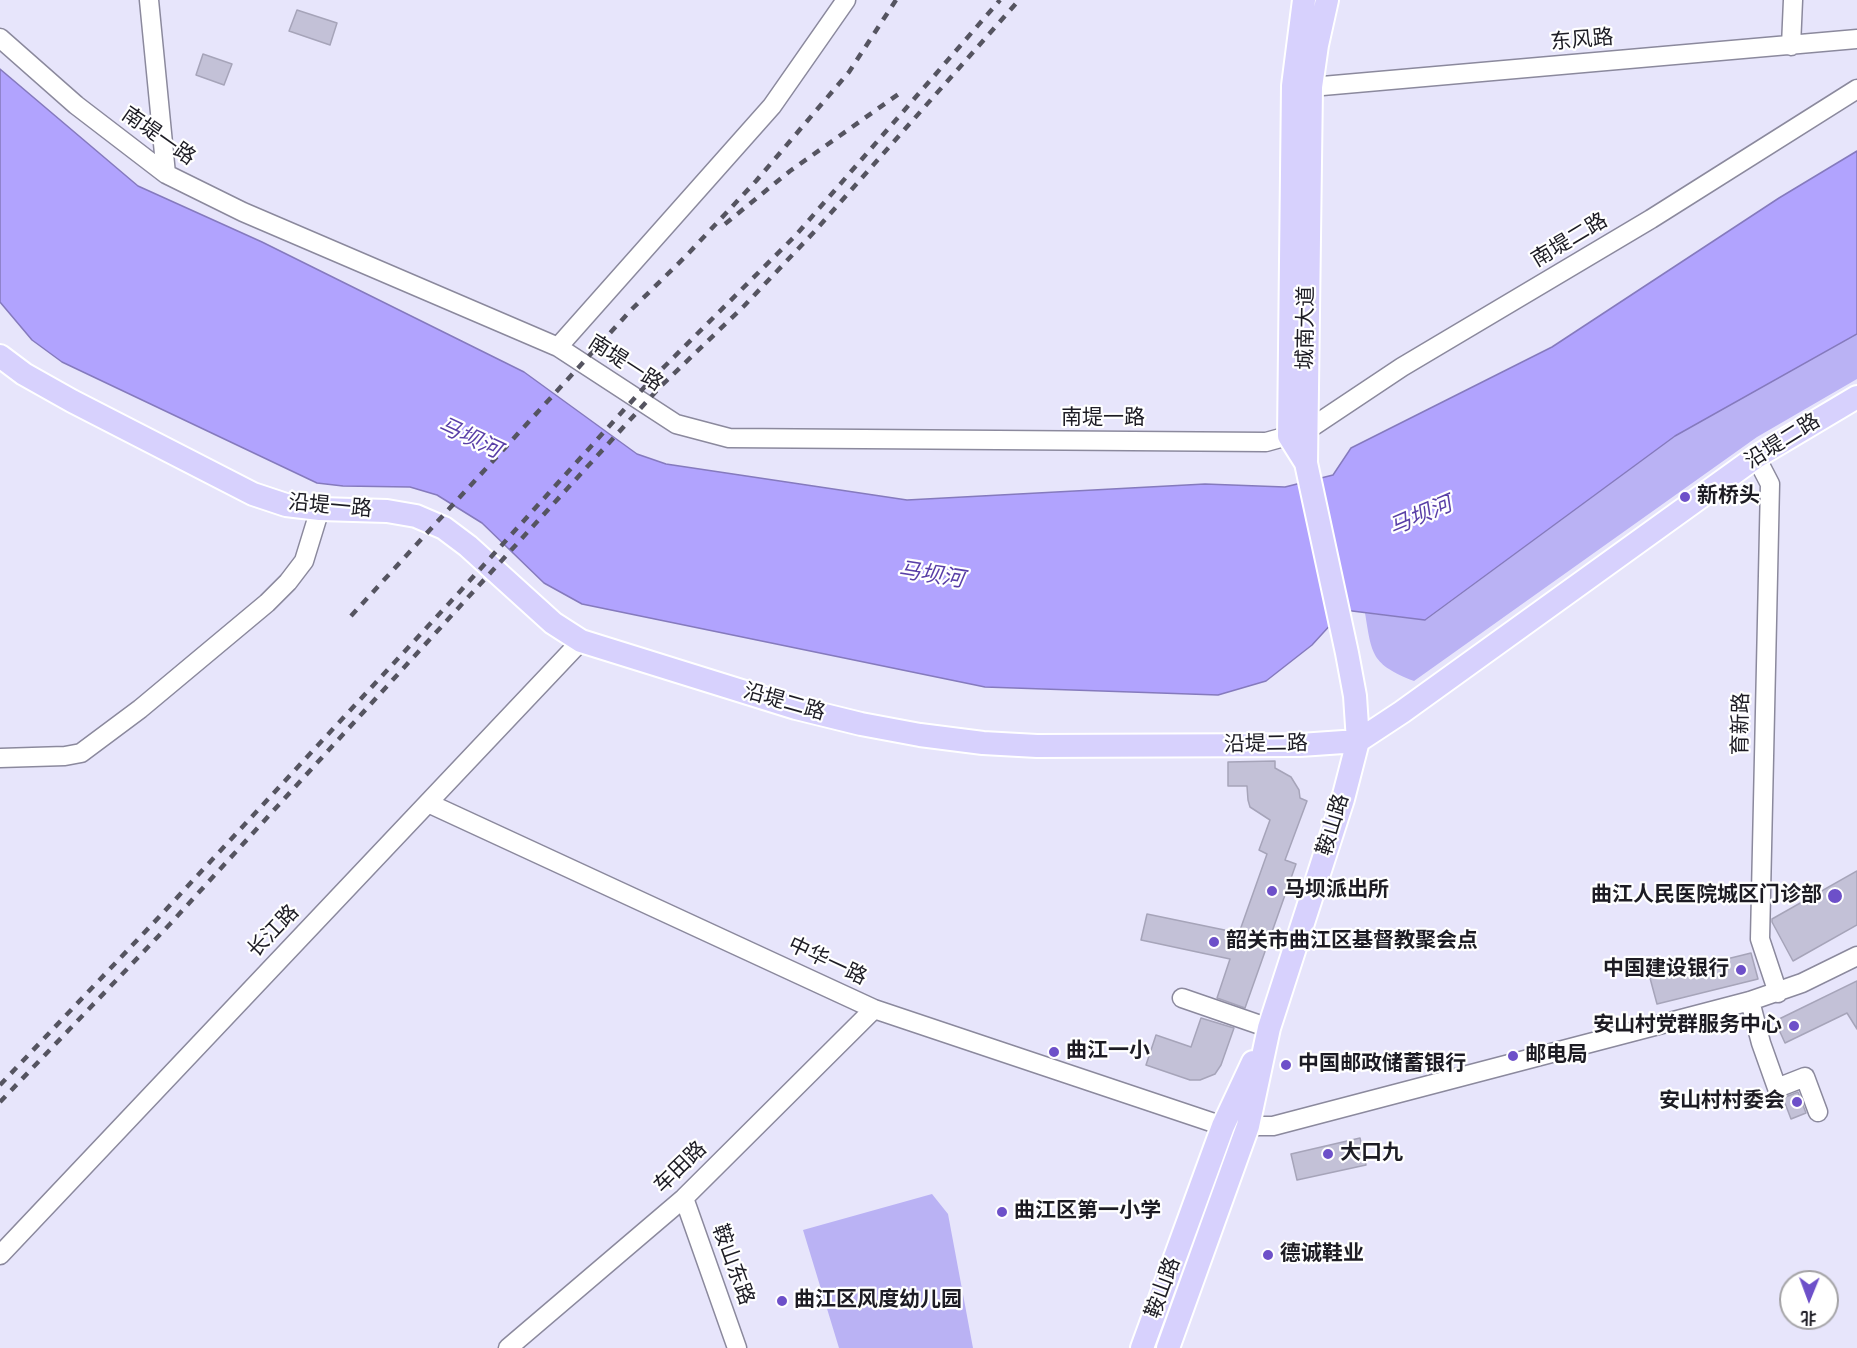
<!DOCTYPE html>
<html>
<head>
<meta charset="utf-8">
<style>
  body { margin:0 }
  #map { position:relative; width:1857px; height:1348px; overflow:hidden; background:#e7e5fb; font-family:"Sofia Sans Condensed","Noto Sans SC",sans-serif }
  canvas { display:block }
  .north { position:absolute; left:1779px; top:1270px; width:60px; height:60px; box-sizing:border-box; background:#fff; border:2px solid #a5a4a7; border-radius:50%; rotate:181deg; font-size:16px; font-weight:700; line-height:24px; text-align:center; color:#1d1c24 }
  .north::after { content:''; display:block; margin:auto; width:21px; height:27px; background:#6d50c9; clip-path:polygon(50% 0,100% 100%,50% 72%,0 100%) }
</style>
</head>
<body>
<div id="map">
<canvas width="1857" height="1348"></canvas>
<div class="north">北</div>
</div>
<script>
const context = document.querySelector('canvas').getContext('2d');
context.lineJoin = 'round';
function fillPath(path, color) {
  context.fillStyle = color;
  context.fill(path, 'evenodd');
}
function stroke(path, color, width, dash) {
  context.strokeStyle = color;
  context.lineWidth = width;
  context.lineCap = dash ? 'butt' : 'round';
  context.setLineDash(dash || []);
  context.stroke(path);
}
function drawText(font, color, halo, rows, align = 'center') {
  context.font = font + ' "Sofia Sans Condensed","Noto Sans SC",sans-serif';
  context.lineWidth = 4.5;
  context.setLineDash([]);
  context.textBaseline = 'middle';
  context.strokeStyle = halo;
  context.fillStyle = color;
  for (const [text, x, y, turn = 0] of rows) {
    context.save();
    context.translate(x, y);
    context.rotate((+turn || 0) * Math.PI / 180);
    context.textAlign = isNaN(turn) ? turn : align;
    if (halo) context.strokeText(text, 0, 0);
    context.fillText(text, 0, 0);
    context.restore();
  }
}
const green = new Path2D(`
  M1857,334v45l-100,58 -343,244c-43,-17 -42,-26 -49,-68l61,7 249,-184z
  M932,1194l16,20 25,134h-134l-36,-118z`);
const water = new Path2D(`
  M0,69l138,117 124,56 262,130 113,82 29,10 241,36 298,-16 80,3 48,-12 18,-27 201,-101 227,-149 78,-47v183l-182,102 -250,184 -81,-10 -32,35 -46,36 -48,14 -233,-8 -403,-83 -38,-21 -62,-60 -45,-28 -27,-8 -67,-1 -26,-3 -255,-121 -30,-22 -32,-38z`);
const building = new Path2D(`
  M297,10l40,13 -7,22 -41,-14z
  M203,54l29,10 -8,21 -28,-10z
  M1275,761v7l16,9 8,13 1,8 7,3 -22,59 11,4 -51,144 -28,-10 13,-39 -89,-19 6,-26 92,19 28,-79 -8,-4 11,-30 -20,-13 -2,-7 -1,-14h-19v-24z
  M1857,871v54l-64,36 -21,-39v-3z
  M1751,953l7,26 -101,25 -7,-26z
  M1857,981v48l-10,-16 -62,30 -10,-22z
  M1201,1018l33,10 -13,37 -6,9 -15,6h-10l-44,-15 10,-30 35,12z
  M1798,1092l8,21 -15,6 -8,-21z
  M1360,1138l6,27 -69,15 -6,-26z`);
const minor = new Path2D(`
  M149,0l17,174
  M0,38l76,67 90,69 77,38 315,135 118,77 53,14 537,4 40,-11 96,-64 249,-148 206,-130
  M1791,46l2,-46
  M1311,87l546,-48
  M558,347l214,-241 74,-106
  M1756,457l14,27 -10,455 18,54
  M0,758l65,-2 16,-3 59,-44 127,-106 21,-21 16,-21 16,-52
  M428,803l446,206 349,117h50l477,-125 52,-18 55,-27
  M1182,998l87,30
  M1750,1001l11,42 16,45 28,-11 13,35
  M684,1198l53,150
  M0,1255l581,-614
  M508,1348l176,-150 190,-189`);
const major = new Path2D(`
  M1304,0l-11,86 -4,350 17,27
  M0,356l24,18 48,27 181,93 33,11 34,4 67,2 29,5 28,12 24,18 85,77 28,18 215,67 65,16 59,11 63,8 54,3 263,-1 58,-4 44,-29 354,-255 101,-60
  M1142,1348l81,-222 30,-64
  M1168,1348l80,-222 21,-98 74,-229 15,-58 -3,-45 -8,-43 -41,-190 5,-376 6,-42 10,-45`);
const rail = new Path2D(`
  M725,224l65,-53 110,-78
  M351,616l281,-307 54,-53 70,-75 93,-109 47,-72
  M0,1085l160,-169 294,-318 196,-217 146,-146 204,-235
  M0,1102l170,-178 490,-537 84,-81 71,-75 204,-231`);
const markers = [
  [1685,497,6,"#6d50c9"],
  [1272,891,6,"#6d50c9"],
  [1835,896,8,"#6d50c9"],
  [1214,942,6,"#6d50c9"],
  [1741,970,6,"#6d50c9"],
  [1794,1026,6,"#6d50c9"],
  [1054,1052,6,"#6d50c9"],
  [1513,1056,6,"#6d50c9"],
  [1286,1065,6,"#6d50c9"],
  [1797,1102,6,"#6d50c9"],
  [1328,1154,6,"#6d50c9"],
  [1002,1212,6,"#6d50c9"],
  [1268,1255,6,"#6d50c9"],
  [782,1301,6,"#6d50c9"]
];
const streetNames = [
  ["东风路",1582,41,-5],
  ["南堤一路",158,137,35],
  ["南堤二路",1570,241,-31],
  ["城南大道",1307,328,-89],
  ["南堤一路",625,364,33],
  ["南堤一路",1103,419],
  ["沿堤二路",1783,442,-32],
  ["沿堤一路",330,507,5],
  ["沿堤二路",784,703,16],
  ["育新路",1742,724,-89],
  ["沿堤二路",1266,745,-1],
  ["鞍山路",1334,825,-73],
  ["长江路",274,932,-46],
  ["中华一路",827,962,25],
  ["车田路",681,1168,-44],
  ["鞍山东路",732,1265,70],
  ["鞍山路",1164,1288,-70]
];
const poiNames = [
  ["新桥头",1697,497],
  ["马坝派出所",1284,891],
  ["曲江人民医院城区门诊部",1822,896,"right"],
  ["韶关市曲江区基督教聚会点",1226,942],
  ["中国建设银行",1729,970,"right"],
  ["安山村党群服务中心",1782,1026,"right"],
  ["曲江一小",1066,1052],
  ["邮电局",1525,1056],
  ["中国邮政储蓄银行",1298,1065],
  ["安山村村委会",1785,1102,"right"],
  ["大口九",1340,1154],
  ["曲江区第一小学",1014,1212],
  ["德诚鞋业",1280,1255],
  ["曲江区风度幼儿园",794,1301]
];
const waterNames = [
  ["马坝河",469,439,25],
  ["马坝河",1421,517,-23],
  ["马坝河",931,576,9]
];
fillPath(green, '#bab2f4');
fillPath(water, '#b1a3fe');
stroke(water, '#857abd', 1.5);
fillPath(building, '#c3c1d7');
stroke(building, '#a6a4b9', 1.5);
stroke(minor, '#8b899d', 21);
stroke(major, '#fff', 26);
stroke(minor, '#fff', 18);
stroke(major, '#d7d1fd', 22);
stroke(rail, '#555460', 4.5, [8, 8]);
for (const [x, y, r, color] of markers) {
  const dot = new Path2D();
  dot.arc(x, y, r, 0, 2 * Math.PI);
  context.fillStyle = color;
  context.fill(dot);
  stroke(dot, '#fff', 2);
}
drawText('21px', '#1d1c24', '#fff', streetNames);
drawText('bold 21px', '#1d1c24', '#fff', poiNames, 'left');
drawText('italic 22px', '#593fa7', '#fff', waterNames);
</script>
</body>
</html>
